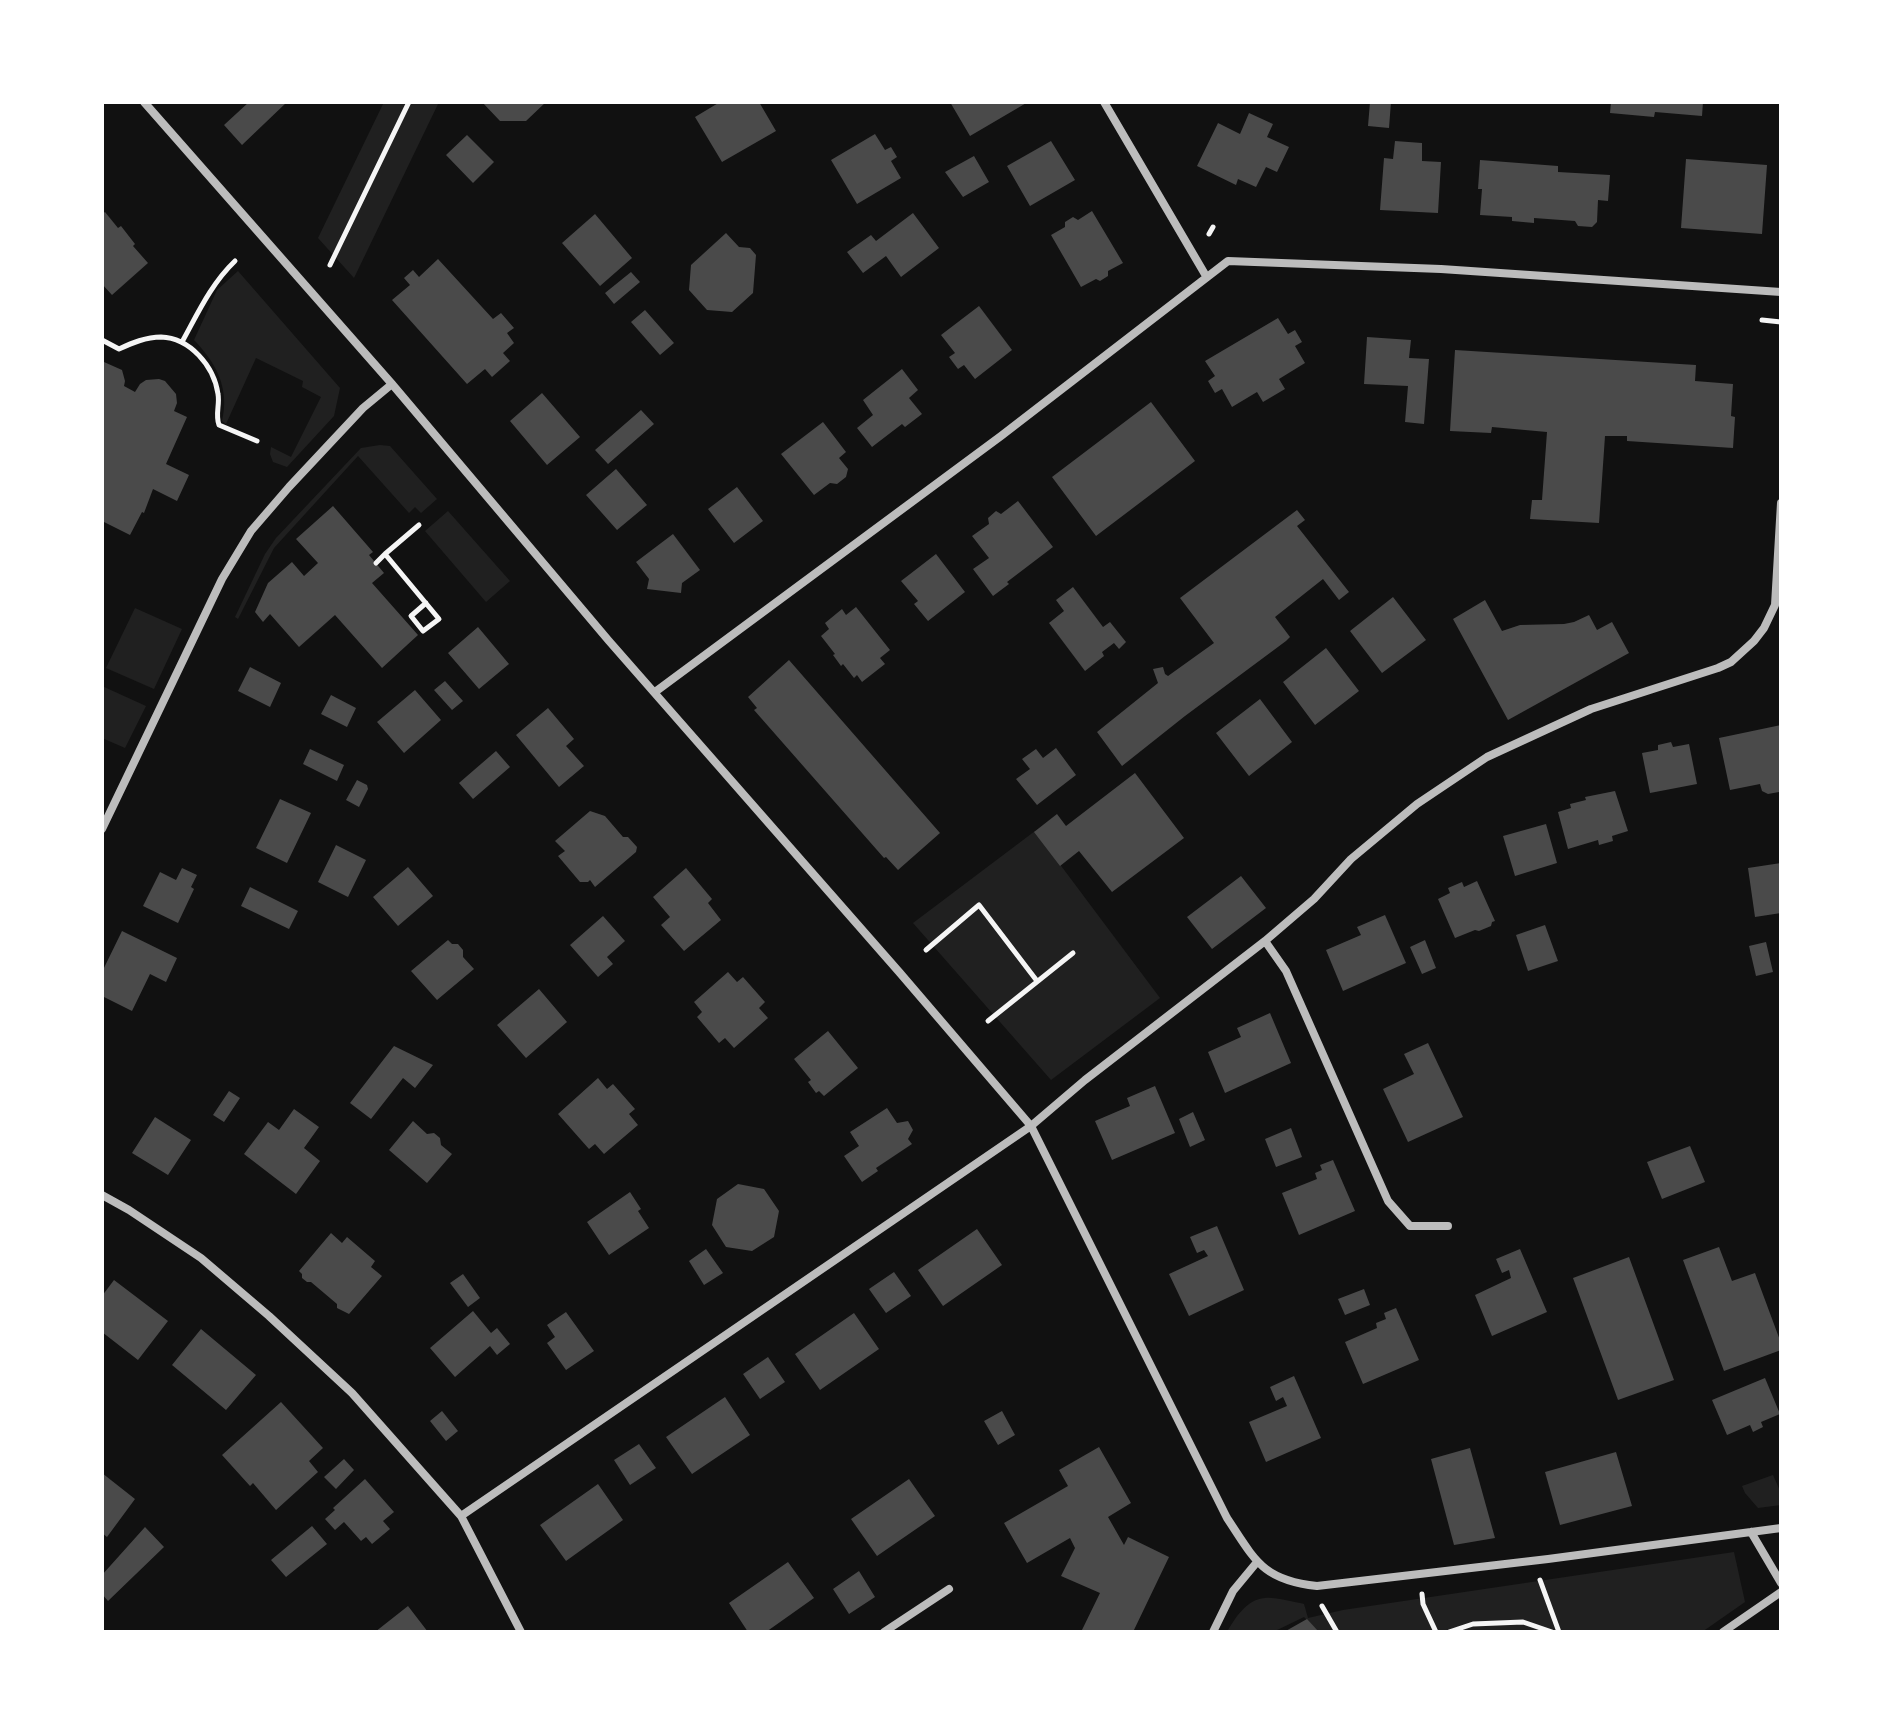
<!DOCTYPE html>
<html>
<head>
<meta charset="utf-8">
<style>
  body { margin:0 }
  #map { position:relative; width:1883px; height:1734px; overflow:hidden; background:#111; font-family:Figtree,sans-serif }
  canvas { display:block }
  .frame { position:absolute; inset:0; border:104px solid #fff; pointer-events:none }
</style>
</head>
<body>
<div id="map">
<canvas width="1883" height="1734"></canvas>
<div class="frame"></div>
</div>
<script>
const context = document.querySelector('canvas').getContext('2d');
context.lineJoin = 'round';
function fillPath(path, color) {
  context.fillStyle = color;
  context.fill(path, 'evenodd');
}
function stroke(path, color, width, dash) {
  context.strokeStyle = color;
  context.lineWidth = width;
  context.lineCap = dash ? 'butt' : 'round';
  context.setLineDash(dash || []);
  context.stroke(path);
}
const green = new Path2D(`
  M384,102h55l-85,176 -36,-40z
  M238,271l102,117 -6,28 -47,51 -14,-5 -3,-8 1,-7 20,10 30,-60 -19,-10 1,-6 -47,-23 -30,66 -4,-3c8,-33 -6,-58 -28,-81l23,-50z
  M380,445l10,1 47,53 -16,14 -6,-6 -6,6 -51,-57 -84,92 -36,71 -3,-2 30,-63 11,-16 85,-90z
  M448,511l62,70 -24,21 -61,-71z
  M135,608l47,21 -28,60 -48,-21z
  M102,686l44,20 -21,42 -23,-10z
  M1035,831l125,167 -109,82 -138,-157z
  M1773,1475l8,18v12l-23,3 -13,-15 -3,-7z
  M1734,1552l11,50 -43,30h-383l-15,-15 -31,15h-46c8,-14 20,-33 38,-34 10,-1 29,4 39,6l4,14 35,-8z`);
const building = new Path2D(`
  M249,102h38l-45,43 -18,-20z
  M482,102h64l-20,19h-26z
  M720,102h39l17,29 -54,31 -27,-45z
  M950,102h78l-58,34z
  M1370,102h21l-2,26 -21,-2z
  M1611,102h92l-1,14 -47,-4 -1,5 -44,-4z
  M1249,113l24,11 -6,13 22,10 -12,25 -11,-5 -10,20 -18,-8 -2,6 -39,-19 21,-43 22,11z
  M875,134l10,16 6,-3 6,10 -6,4 10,17 -44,26 -26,-44z
  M467,135l27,27 -21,21 -27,-28z
  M1051,141l24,39 -45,26 -23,-40z
  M1395,141l27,2v18l19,1 -3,51 -58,-3 4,-52 9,1z
  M974,156l15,26 -26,15 -18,-25z
  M1686,159l81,6 -5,69 -81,-6z
  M1480,160l78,6v6l52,3 -2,26 -10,-1 -1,22 -5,5 -14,-1 -3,-5 -41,-3v5l-22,-2v-4l-32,-2 2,-26h-4z
  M1092,211l31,52 -15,8v5l-8,5 -4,-2 -15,8 -30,-52 14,-8v-5l8,-5 5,3z
  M105,212l13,16 3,-2 14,18 -2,2 15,17 -36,32 -10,-11v-70z
  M913,213l26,35 -38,29 -15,-21 -23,17 -16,-21 24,-17 5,6z
  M595,214l37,44 -32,28 -38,-43z
  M726,233l13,14 11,1 6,7 -3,38 -21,19 -25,-2 -18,-20 2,-25z
  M438,259l55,60 8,-6 13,15 -7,5 7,10 -11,10 7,8 -18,16 -7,-8 -18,15 -75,-84 18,-15 -6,-7 9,-8 6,7z
  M631,272l9,10 -26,22 -9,-11z
  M979,306l33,44 -37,29 -11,-14 -6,4 -9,-12 6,-4 -14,-18z
  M645,310l29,33 -14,12 -29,-33z
  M1278,318l10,16 7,-4 7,12 -7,4 10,17 -26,16 6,10 -22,13 -6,-10 -25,15 -10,-18 -7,4 -7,-12 7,-5 -10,-15z
  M1367,337l44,3 -2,18 20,1 -5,65 -19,-2 3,-36 -44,-2z
  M1455,350l241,15 -1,16 38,3 -2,32 4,1 -2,31 -106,-7v-5h-22l-6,87 -69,-4 2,-19h10l5,-68 -55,-5 -1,6 -41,-2z
  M104,362l18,8 3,11 -1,5 11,6 5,-8 6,-4 13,-1 6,2 11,13 1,9 -3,8 13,6 -21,47 23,11 -12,26 -24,-12 -9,24 -2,-1 -12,23 -28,-14v-158z
  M902,369l16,21 -9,8 13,16 -17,13 -3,-3 -30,23 -15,-19 16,-13 -10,-15z
  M542,393l38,44 -33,28 -37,-44z
  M1151,402l44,59 -99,75 -44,-59z
  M641,410l13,14 -46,40 -13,-14z
  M823,422l23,30 -7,6 9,11 -2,8 -9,7 -7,-1 -16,12 -33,-41z
  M616,469l31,36 -30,25 -31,-35z
  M737,487l26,34 -29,22 -26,-34z
  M1018,501l35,46 -46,35 2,2 -16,12 -20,-27 16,-11 -17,-22 17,-12 -1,-6 8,-7 5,3z
  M333,506l40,46 -4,3 15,18 -12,10 46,52 -36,33 -47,-53 -36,32 -29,-33 -7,8 -8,-10 13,-29 24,-21 12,14 14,-13 -22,-24z
  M1297,510l8,10 -8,6 52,66 -10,8 -16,-21 -48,38 15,20 -4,4 -101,75 -63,50 -25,-34 61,-49 -5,-14 10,-2 2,7 3,2 46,-33 -34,-45z
  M673,534l27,36 -18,13 -1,10 -34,-4 2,-10 -13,-17z
  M936,554l29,38 -37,29 -14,-17 4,-3 -17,-20z
  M1073,587l30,40 7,-5 16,20 -7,7 -5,-6 -12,9 2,4 -19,15 -36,-48 15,-12 -8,-11z
  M1393,597l33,43 -44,33 -32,-42z
  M1485,600l17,31 18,-6 44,-1 10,-2 15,-7 8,15 15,-8 17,31 -121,67 -55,-101z
  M856,607l34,43 -10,8 5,6 -23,18 -5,-7 -3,3 -11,-14 -2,2 -8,-11 2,-1 -14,-18 8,-7 -4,-6 17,-14 4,6z
  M478,627l31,37 -30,25 -31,-36z
  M1326,648l33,43 -44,34 -32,-43z
  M789,660l151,173 -42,37 -12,-13 -2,1 -130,-148 3,-2 -9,-11z
  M250,667l31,16 -11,24 -32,-16z
  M445,681l18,20 -11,9 -18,-20z
  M415,690l26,30 -37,33 -27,-31z
  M331,695l25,13 -9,19 -26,-13z
  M1260,699l32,43 -43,34 -33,-43z
  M548,708l26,31 -8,7 18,20 -25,21 -43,-52z
  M1781,725v64l-2,3 -11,2 -6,-3 -2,-7 -30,6 -11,-52z
  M1671,742l2,5 16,-3 8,40 -47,9 -8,-40 16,-3v-5z
  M1056,748l20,27 -39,30 -21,-26 14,-10 -8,-10 14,-10 7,9z
  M310,749l34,16 -7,16 -34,-17z
  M496,751l14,16 -37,32 -14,-16z
  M1135,773l49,65 -72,54 -33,-41 -19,15 -26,-34 23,-18 9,12z
  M357,780l10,5 1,4 -9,18 -13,-7z
  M1615,791l13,40 -16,5 1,5 -14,4 -1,-5 -30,9 -10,-37 13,-4 -1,-4 16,-4 -1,-3z
  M280,799l31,14 -24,50 -31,-15z
  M590,811l15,5 18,21h5l9,10 -1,5 -41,35 -5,-7 -2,2h-8l-22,-26 7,-5 -10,-10z
  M1546,824l11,39 -42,13 -12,-40z
  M336,845l30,15 -18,37 -30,-15z
  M1781,863v50l-26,4 -7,-49z
  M408,867l25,29 -35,30 -25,-29z
  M182,868l15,7 -6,12 3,2 -16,34 -35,-17 17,-34 16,8z
  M686,868l26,31 -4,4 13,17 -37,31 -23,-26 9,-8 -17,-20z
  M1241,876l25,32 -54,41 -25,-32z
  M1477,881l18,40 -3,1 -1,4 -12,5 -4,-1 -20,8 -17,-39 12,-6 -2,-5 14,-6 2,5z
  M250,887l48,24 -9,18 -48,-23z
  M1385,915l21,48 -63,28 -17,-41 35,-15 -4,-8z
  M603,916l22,25 -18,16 6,7 -15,13 -28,-32z
  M1545,925l13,36 -30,10 -12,-36z
  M122,931l55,27 -11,24 -16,-8 -18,37 -30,-15v-24z
  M448,940l4,4h6l5,6v7l11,12 -37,31 -26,-29z
  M1425,940l11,28 -14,6 -12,-27z
  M1766,942l7,30 -17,4 -7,-30z
  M728,972l9,10 6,-5 22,25 -6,6 9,10 -34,30 -9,-10 -6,5 -22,-26 5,-5 -8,-10z
  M539,989l28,33 -41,36 -29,-33z
  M1270,1013l21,50 -66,30 -17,-41 33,-15 -4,-9z
  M828,1031l30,37 -34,28 -5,-5 -3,2 -8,-11 3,-2 -17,-21z
  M1428,1043l35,74 -55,25 -25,-53 31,-15 -10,-20z
  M394,1046l39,19 -18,23 -12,-10 -32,41 -21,-16z
  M598,1078l9,11 6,-5 22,25 -6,5 9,11 -34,29 -9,-10 -6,5 -31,-35z
  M1155,1086l20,47 -63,27 -17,-39 35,-15 -3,-8z
  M229,1091l11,7 -16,24 -11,-7z
  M887,1108l10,15 11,-2 5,9 -5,9 4,5 -36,24 2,3 -16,11 -18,-26 15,-10 -9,-14z
  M294,1109l25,18 -15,21 16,13 -24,33 -52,-40 24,-32 11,8z
  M1193,1112l12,28 -15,7 -11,-28z
  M155,1117l36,23 -23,35 -36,-22z
  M413,1121l14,13 7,-1 6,5 1,7 11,9 -25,29 -38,-33z
  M1291,1128l11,29 -26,10 -11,-28z
  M1690,1146l15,36 -43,17 -15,-37z
  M1333,1160l22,51 -56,24 -17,-42 35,-14 -2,-6 7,-3 -2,-5z
  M738,1184l26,5 15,22 -5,26 -22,14 -26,-4 -14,-22 5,-26z
  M630,1192l11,17 -3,2 11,17 -40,27 -22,-33z
  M1217,1226l27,64 -55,26 -20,-42 39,-18 -4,-6 -7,3 -7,-16z
  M977,1229l25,36 -59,41 -25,-36z
  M331,1233l11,10 5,-6 28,24 -4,6 11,9 -33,38 -12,-6v-4l-26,-22h-4l-5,-4v-4l-3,-3z
  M1719,1247l13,34 23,-8 26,70v7l-57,21 -41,-111z
  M706,1249l17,24 -19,12 -15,-24z
  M1520,1249l27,63 -55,24 -17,-41 36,-17 -2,-8 -7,3 -6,-14z
  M1629,1257l45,123 -56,20 -45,-122z
  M894,1272l17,24 -25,17 -17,-24z
  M463,1274l17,24 -12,9 -18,-24z
  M114,1280l54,41 -30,39 -36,-28v-36z
  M1364,1289l6,16 -25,10 -7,-16z
  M1396,1308l23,52 -56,24 -18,-42 32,-14 -1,-5 10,-4 -2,-6z
  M473,1311l18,22 6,-5 13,16 -13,11 -7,-9 -35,31 -25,-29z
  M566,1312l28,39 -28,19 -19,-27 8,-6 -8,-12z
  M854,1313l25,36 -59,41 -25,-36z
  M201,1329l55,46 -30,35 -54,-45z
  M768,1357l17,25 -25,17 -17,-25z
  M1294,1376l27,62 -55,24 -17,-40 38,-16 -4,-9 -7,4 -6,-14z
  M1765,1378l15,36 -19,8 2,5 -10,5 -3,-7 -23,10 -15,-35z
  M725,1397l25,38 -58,39 -26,-37z
  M281,1402l42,46 -14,13 9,11 -42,38 -23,-27 -3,3 -28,-31z
  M442,1411l16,20 -12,10 -16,-20z
  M1002,1411l13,24 -17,10 -14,-24z
  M639,1444l17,24 -26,17 -16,-25z
  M1099,1447l32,56 -23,14 16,28 4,-8 41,20 -36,75h-52l19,-39 -39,-17 14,-28 -5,-10 -43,25 -23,-40 64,-37 -9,-16z
  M1470,1448l25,90 -41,7 -23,-86z
  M1616,1452l16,54 -72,19 -15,-53z
  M344,1459l10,11 -18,19 -12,-12z
  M102,1473l33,26 -28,38 -5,-4z
  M365,1479l29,33 -11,9 7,8 -18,15 -6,-7 -5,4 -17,-19 -9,8 -10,-11 10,-9 -2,-2z
  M909,1479l26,37 -58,40 -26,-37z
  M598,1484l25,36 -57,41 -26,-36z
  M312,1526l15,18 -41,33 -15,-17z
  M145,1527l19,20 -56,54 -6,-7v-19z
  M788,1562l26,36 -48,34h-18l-19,-29z
  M859,1571l16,26 -26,17 -16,-25z
  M408,1606l20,26h-53z
  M1307,1619l12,13h-35z`);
const path = new Path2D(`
  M1209,234l4,-7
  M330,265l79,-163
  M1762,320l19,2
  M102,340l17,9c13,-6 27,-12 42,-12 29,1 53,29 57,57 2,11 -3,20 1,31l38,16
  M182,342c16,-29 29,-58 53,-81
  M419,525l-34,29 54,65 -16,12 -12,-15 15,-13
  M376,563l9,-9
  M926,950l53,-45 58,76
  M988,1021l85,-68
  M1540,1580l19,52
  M1422,1594l1,10 13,28
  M1322,1606l15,26
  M1449,1632l24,-8 50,-2 29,10`);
const minor = new Path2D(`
  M144,102l248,282 217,257 291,332 131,153 196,392c28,42 35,62 90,68l231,-27 233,-31
  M1104,102l102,174
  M655,692l346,-256 227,-175 213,8 340,23
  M102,829l120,-250 29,-48 38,-44 74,-79 29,-24
  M1265,941l21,30 102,230 22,25h38
  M102,1195l27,15 72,48 68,58 83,77 109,123 60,116
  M461,1516l570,-390 54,-46 180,-139 49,-42 37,-40 66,-55 70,-47 104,-48 127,-41 13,-6 23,-21 10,-13 11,-23 6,-102
  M1751,1532l30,51
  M884,1632l65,-43
  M1213,1632l20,-41 24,-29
  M1723,1632l58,-40`);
fillPath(green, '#202020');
fillPath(building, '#4a4a4a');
stroke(path, '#f5f5f5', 5);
stroke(minor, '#bcbcbc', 8);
</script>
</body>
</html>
